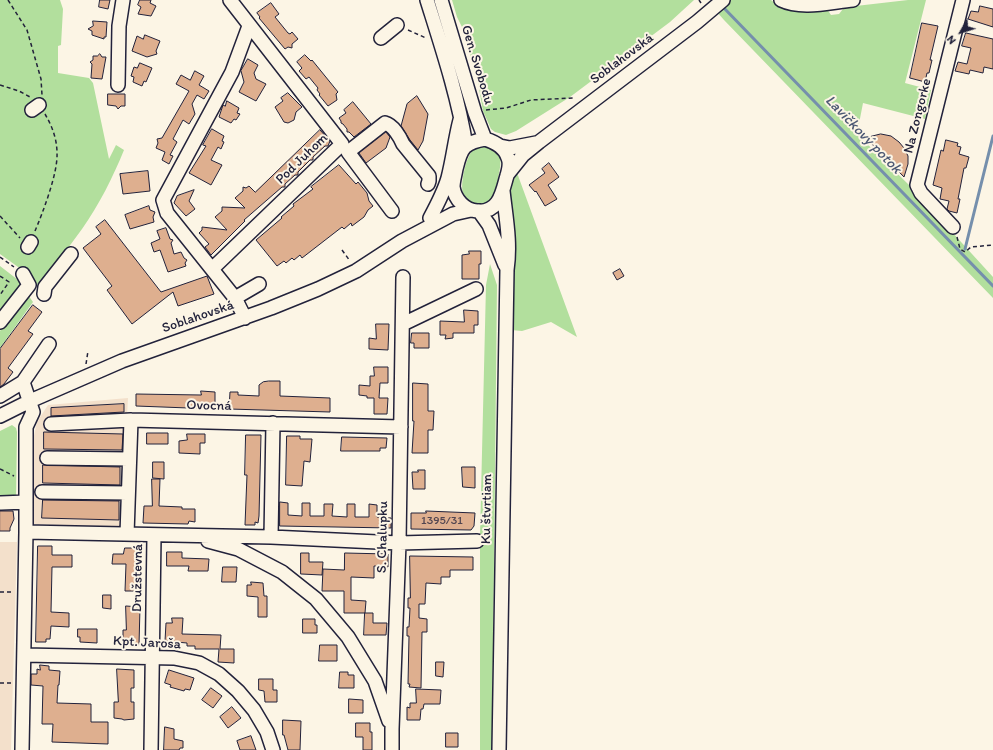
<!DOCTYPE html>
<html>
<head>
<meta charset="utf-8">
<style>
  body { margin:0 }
  #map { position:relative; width:993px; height:750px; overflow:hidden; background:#fcf5e5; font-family:Itim,sans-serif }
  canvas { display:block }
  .north { position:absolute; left:941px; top:12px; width:40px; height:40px; -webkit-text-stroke:3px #fcf5e5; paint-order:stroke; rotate:231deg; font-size:11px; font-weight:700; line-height:16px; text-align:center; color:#22223b }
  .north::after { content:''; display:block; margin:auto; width:14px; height:18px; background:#22223b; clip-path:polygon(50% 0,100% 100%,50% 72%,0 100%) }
</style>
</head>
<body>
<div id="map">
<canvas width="993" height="750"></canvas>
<div class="north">N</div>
</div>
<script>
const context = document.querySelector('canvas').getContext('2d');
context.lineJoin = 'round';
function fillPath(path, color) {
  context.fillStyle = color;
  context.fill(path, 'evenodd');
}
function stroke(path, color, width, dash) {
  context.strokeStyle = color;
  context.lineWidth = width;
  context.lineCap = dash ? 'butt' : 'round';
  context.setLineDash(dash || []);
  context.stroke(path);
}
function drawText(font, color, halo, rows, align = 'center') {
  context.font = font + ' Itim,sans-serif';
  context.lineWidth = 4;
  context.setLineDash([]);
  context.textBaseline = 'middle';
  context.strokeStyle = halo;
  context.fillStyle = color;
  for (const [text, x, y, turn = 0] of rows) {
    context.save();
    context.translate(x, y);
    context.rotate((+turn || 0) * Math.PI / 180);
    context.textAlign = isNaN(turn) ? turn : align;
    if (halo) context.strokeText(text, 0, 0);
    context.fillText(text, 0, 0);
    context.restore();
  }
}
const built = new Path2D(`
  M128,398l-7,130 -87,-4 -1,-84 4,-18 11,-17z
  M0,542h17l-6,208h-11z`);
const green = new Path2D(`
  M0,0h60l3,9 -2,36 -3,1v27l31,5 4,5 16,76 7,-14 8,5c-11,27 -25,55 -42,79 -14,20 -30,39 -46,57l-11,-14 -25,-18z
  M452,0h242l-24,22 -100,75 -54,34 -10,4 -11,-3 -4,-3 -8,-18 -5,-28 -15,-54 -6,-12z
  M731,0h40c16,14 36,10 56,9l4,6 8,-1 4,-5 4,-2 61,-7h18l-21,83 26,7 -6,29 -62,-16 -6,31 52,51 84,92v21l-269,-278 -7,-8z
  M486,146c6,3 12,5 14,12 1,4 0,11 -1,15 -2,12 -4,34 -22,31 -6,-1 -12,-6 -14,-11 -3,-9 3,-38 11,-44 4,-2 8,-2 12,-3z
  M516,170l61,167 -26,-15 -29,9 -11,-1 4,-65 -6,-81z
  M490,264l7,21 -5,465h-12v-214l6,-251z
  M0,266l22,17 -22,28z
  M28,295l5,7 -33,46v-17z
  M12,425l4,3 1,4 -1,67h-16v-68z`);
const stream = new Path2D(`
  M722,6l271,280
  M965,249l28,-113`);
const building = new Path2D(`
  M100,0h10l-2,9 -9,-2z
  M140,0h11l-1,3 6,3 -5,10 -13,-2 3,-7 -3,-2z
  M271,3l8,11 -4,3 13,16 2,1 2,-2 6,7 -6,5v4l-4,-1 -3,2 -26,-31 1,-1 -3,-4z
  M980,6l13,3v18l-25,-8 3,-8 7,1z
  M93,21l14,1 -1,15h-2v2l-12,-4v-4l-4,-2 5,-3z
  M922,23l16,3 -8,34h2l-3,13h-2l-2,9 -15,-4z
  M966,33l27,6v30l-9,-2 -1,6 -13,-3 -1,4 -14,-3 3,-9 9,2 4,-16 -9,-2z
  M145,35l15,6 -4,10 1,3 -10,3 -15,-6 5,-15 6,3z
  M100,54l2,3h4l-4,22 -11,-1 1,-14 -2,-2 3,-2v-4h4z
  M305,55l6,6 1,-1 26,32 -2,2 1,6 -9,6 -9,-11 1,-1 -3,-4 1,-2 -9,-11 -3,2 -7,-8 3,-3 -5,-6z
  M248,59l10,6 -4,8 2,6 10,5 -10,17 -17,-9 5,-10 -3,-11z
  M140,63l12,5 -6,14 -2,-1 -2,5 -9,-4 1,-5 -3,-1 3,-9 3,1z
  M195,71l9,5 -5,9 10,6 -5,8 -7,-4 -5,9 3,10 -6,10 -6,-4 -10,19 4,3 -7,13 3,1 -4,8 -7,-4 3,-8 -9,-4 2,-5 -1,-4 5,-1 27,-47 -13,-7 5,-9 9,5z
  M288,93l14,14 -6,5 -2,8 -6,3 -4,-1 -9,-15 8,-6 -2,-3z
  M108,94h17v12h-4l-3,3 -2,-3 -8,-1z
  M417,96l11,18 -5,27 -5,9 -8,-10 -9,-14 6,-22z
  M227,101l12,7 -2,5 3,1 -4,6 -2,-1 -3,4 -12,-6 4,-12 2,1z
  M353,102l18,22 -17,13 -5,-5h-2v-3l-4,-5 -2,-1v-2l-2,-3 7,-5 -2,-3z
  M212,129l12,7 -2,5 2,1 -3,7 -3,-2 -7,13 11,5 -11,20 -22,-12 17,-27 -3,-1z
  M320,130l10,11 -2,5h-3l-12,11v3h-3l-12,12v3h-3l-10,9v3h-3l-38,33 1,1 -34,34 -6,-8 4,-3 -10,-11 3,-3v-3l25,3 -12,-13 7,-6v-4l23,1 -10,-10 8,-7v-4l3,1 3,-2 6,6z
  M386,132l4,5 -4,11 -20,15 -7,-10z
  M881,134l10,2 8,6 5,6 4,8v8l-4,13 -38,-39z
  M946,140l12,3 -1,3 4,1 -2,7 10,3 -3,11h-2l-6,31h2l-3,14 -8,-2 -2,-2 2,-8 -9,-2 2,-11 -9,-3 8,-35 2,1z
  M549,163l10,14 -11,8 9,14 -12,7 -9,-15 -1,1 -6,-7 16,-12 -3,-4z
  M339,165l17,19 2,-2 9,11 2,8 4,5 -5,4 -4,7 -12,9 -1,-3 -7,6 -2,-2 -40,31 -2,-3 -6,5 -2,-2 -6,5 -2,-2 -7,5 -21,-26 26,-22 -1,-1 13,-11 -1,-2 20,-15 -2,-2z
  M148,171l2,20 -27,3 -3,-20z
  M194,190l-5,11 6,8 -9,7 -12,-13 3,-7z
  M149,206l1,4 5,2 -2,5 1,5 -24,7 -5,-14z
  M105,220l56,72 46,-16 7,18 -36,12 -5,-14 -41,32 -25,-34 5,-4 -29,-38 18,-14 -5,-7z
  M166,228l4,11 3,1 -2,3 3,11 7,-2 3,6 3,2 -2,3 1,3 -18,6 -8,-22 -6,2 -3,-9 9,-4 -3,-8z
  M469,251h12v13h-2v15h-17v-24l7,-1z
  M620,269l4,7 -7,4 -4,-7z
  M33,305l9,7 -14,19 5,3 -25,34 5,4 -9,12 -4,3v-38z
  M464,310l14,1v14h-4v8h-21v5l-8,1 1,-4h-6v-14l24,1z
  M376,324h13l-1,26 -19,-1v-11l7,1z
  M412,333h17v15h-15v-5h-3z
  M374,367h14v16h-8l-1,15h9l-1,16h-13v-16h-7v-2l-8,-1v-10l11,1v-10h4z
  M269,381h11v15l50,2v14l-101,-3 1,-17h8v3l21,1v-11l4,-3z
  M413,383l15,1v27h6l-1,19h-5v23h-16l2,-32h-1z
  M201,391l14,1v17l-79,-3v-12l65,1z
  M124,404v8l-73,4v-8z
  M44,432l79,2 -1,16 -78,-1z
  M147,433h21v11h-21z
  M187,434h18v9h-5v11l-21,-1v-12l8,-1z
  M246,435h15l-2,81 -1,7 -3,-1v3h-10l2,-50h-2z
  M287,436h13v3h12l-2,23 -6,-1 -2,25 -16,-1z
  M342,437l45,1 -1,10h-6v3h-39z
  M153,462h11v17l-11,-1z
  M43,465l77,2v18l-77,-2z
  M462,467h13v21l-12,-1z
  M418,470h7v19h-12l-1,-17h6z
  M152,479h8l-1,27 23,1v2h13v13l-6,-1 -1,3 -45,-1 1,-17h8z
  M43,500l76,1v19l-77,-2z
  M280,502l8,1v12l14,1v-13h8v13h14v-12h9l-1,12 15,1v-13h8v13h14v-13l8,1v12l14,1v10l-111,-2z
  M0,511h13l1,8 -4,9v3h-10z
  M426,511l49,2 -1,13 -3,4 -60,-1v-16h15z
  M38,546h14v9h20v12h-20l-1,45 18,1v14l-18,-1 -1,13h-4v3h-10z
  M125,548h17l-1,14h-4v14h4l-1,15h-15l1,-27h-14l1,-10h10z
  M167,552h15v6l27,1 -1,12h-20l1,-5h-22z
  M301,553h8v9h14l-1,13 -21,-1z
  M345,553l43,1v13l-14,-1v12l-23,-1v23l15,1 -1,12h-21v-22h-22l1,-22 21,1z
  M410,556l63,1v13h-23v7h-9v7l-15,-1 -1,21h-6v14l8,1v13h-5l-1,56 -12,-1 1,-3h-2l1,-48h-2v-9h2l1,-19h-2v-10h2z
  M223,567h14l-1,15h-14z
  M251,582l12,1 1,13h3v21h-9v-20l-11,-1v-11h4z
  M103,595h8v14l-8,-1z
  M126,606l14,1 -1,38 -16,-1v-14h3z
  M365,613h8v10h14l-1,12h-22z
  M172,618h11l-1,16 39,1 -1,14h14v14l-16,-1 1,-13h-24v-3h-8v-3l-22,-2 1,-18h6z
  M303,619h12v6h2v8h-14z
  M78,629h19v14l-17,-1v-5h-2z
  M320,645h17v16h-18z
  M436,662h8l-1,15 -7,-1z
  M40,665l9,1v4l11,1 -1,14h-1l-1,18 34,1v18h17v22l-56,-2 1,-18h-11l1,-38 -12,-1v-11h6v-5l3,1z
  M117,669l17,1v18h-3v14h3v17l-10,1 -2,-1 -8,-1v-16h4z
  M169,670l25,8 -4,12 -5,-1 -1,2 -14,-4 1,-2 -6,-2z
  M340,672h8v3h6v13h-15z
  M259,679h14v11h4v12h-12l-1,-11 -5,-1z
  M211,688l11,8 -9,12 -11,-8z
  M416,689l25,1 -1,14h-16l-1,5h-2l-1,11h-13v-13l3,1v-5h6z
  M349,699l14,1v13h-14z
  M232,707l9,11 -13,10 -8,-11z
  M283,720l18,1 -1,29h-12l-4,-15h-1z
  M356,723h14v9h2v18h-9v-13h-7z
  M165,727l9,2v10l9,2v7h-3l-1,2h-15z
  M446,733h12v14h-12z
  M251,736l5,14h-16l-3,-9z`);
const path = new Path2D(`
  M8,0l19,30 14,49 1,16
  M699,0l2,3
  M408,30l18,8
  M0,85l19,6 11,6
  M486,110l20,-2 25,-8 42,-2
  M0,216l20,22
  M35,231c8,-19 23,-58 22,-78 0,-14 -5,-27 -12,-39
  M957,237l3,12 5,3 6,-5 22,-2
  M342,250l8,11
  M0,257l14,10
  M0,276l9,6 -9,13
  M86,364l2,-13
  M0,469l14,7
  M0,592h13
  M0,683h12`);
const minor = new Path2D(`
  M427,0c15,48 31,96 39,146
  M441,0l34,113 10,26
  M781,0c21,10 50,2 72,0
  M381,38l16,-13
  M118,85l1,-59 4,-26
  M32,110l7,-5
  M485,139c10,3 20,8 23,19 3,6 0,14 -2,21 -4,15 -8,34 -29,32 -12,-1 -22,-11 -24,-24 0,-6 2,-12 3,-18 2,-8 4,-17 9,-22 5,-5 14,-7 20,-8z
  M500,146l10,2 26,-5
  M507,175l16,-20 16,-13 158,-120 26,-22
  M392,211l-44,-59 37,-29c8,2 15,14 18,21l26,32v5l-1,3
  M479,211l10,14 16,40
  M430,218c7,-13 14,-26 18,-40 5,-19 7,-39 12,-58
  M953,227l-32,-34 -4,-8 46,-185
  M28,247l3,-5
  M212,269l130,-125 -112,-144
  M44,294l1,-7 26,-33
  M235,298l24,-14
  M245,318l-10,-20 -68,-85 -4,-13 69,-128 17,-46
  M0,322l29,-37 -6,-11
  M403,324l73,-35
  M0,396l23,-14
  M0,416l30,-15 92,-40 149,-53 47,-19 38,-18 46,-30 51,-27 18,-4
  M51,424l80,-4 270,7
  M47,458l82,1
  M42,492l86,1
  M1,503l25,-1
  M26,532l245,5 128,6 78,-2
  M127,534l4,-114
  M271,537l2,-114
  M208,541l30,8 44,23 34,27 32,38 27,44 14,40
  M24,655l150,3 25,5 20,11 19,17 16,19 13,22 6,18
  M22,750l4,-218v-105l7,-15 -10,-30 26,-38
  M151,750l3,-214
  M392,750v-21l7,-186 4,-266
  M499,750l8,-480c4,-27 -1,-52 -4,-79`);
const numberNames = [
  ["1395/31",442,521]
];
const streetNames = [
  ["Soblahovská",622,59,-37],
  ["Gen. Svobodu",477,65,73],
  ["Na Zongorke",918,116,-76],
  ["Pod Juhom",302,159,-44],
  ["Soblahovská",198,317,-19],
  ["Ovocná",209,406,1],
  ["Ku štvrtiam",487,509,-89],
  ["S. Chalupku",383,537,-89],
  ["Družstevná",138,578,-89],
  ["Kpt. Jaroša",147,643,3]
];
const waterNames = [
  ["Lavičkový potok",863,135,46]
];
fillPath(built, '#f3e0cb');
fillPath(green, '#b2df9d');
stroke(stream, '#758fac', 3);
fillPath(building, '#deaf8f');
stroke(building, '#22223b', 1);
stroke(minor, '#22223b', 16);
stroke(path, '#22223b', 1.5, [4, 3]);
stroke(minor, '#fcf5e5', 13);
drawText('12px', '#514550', null, numberNames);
drawText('14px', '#22223b', '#fcf5e5', streetNames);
drawText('italic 15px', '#4c5874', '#fcf5e5', waterNames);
</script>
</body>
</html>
